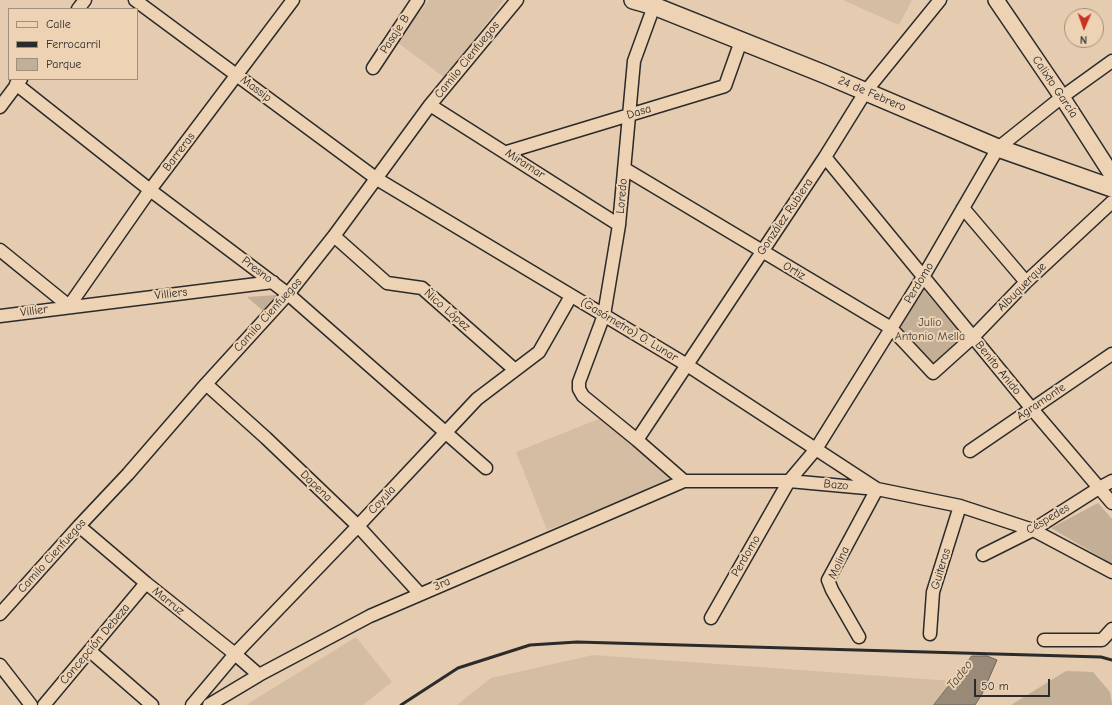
<!DOCTYPE html>
<html>
<head>
<meta charset="utf-8">
<style>
  body { margin:0 }
  #map { position:relative; width:1112px; height:705px; overflow:hidden; background:#e5cbaf; font-family:"Comic Neue",sans-serif }
  canvas { display:block }
  .legend { position:absolute; left:8px; top:8px; width:130px; height:72px; box-sizing:border-box; background:#edd2b4; border:1px solid #9f8f7d; margin:0; padding:5px 7px; list-style:none; font-size:12px; color:#2b2b2b }
  .legend li { display:flex; align-items:center; gap:8px; height:20px }
  .legend b { width:20px; border:1px solid #9f8f7d }
  .north { position:absolute; left:1064px; top:8px; width:40px; height:40px; box-sizing:border-box; background:#edd2b4; border:1px solid #9f8f7d; border-radius:50%; rotate:182deg; font-size:11px; font-weight:700; line-height:16px; text-align:center; color:#2b2b2b }
  .north::after { content:''; display:block; margin:auto; width:14px; height:18px; background:#c8321e; clip-path:polygon(50% 0,100% 100%,50% 72%,0 100%) }
  .scale { position:absolute; left:974px; top:679px; width:76px; height:18px; box-sizing:border-box; border:2px solid #2b2b2b; border-top:0; padding-left:5px; font-size:12px; line-height:14px; white-space:nowrap; color:#2b2b2b; -webkit-text-stroke:3px #edd2b4; paint-order:stroke }
</style>
</head>
<body>
<div id="map">
<canvas width="1112" height="705"></canvas>
<ul class="legend">
<li><b style="height:5px;background:#edd2b4"></b>Calle</li>
<li><b style="height:5px;background:#2b2b2b"></b>Ferrocarril</li>
<li><b style="height:11px;background:#c3ae96"></b>Parque</li>
</ul>
<div class="north">N</div>
<div class="scale">50 m</div>
</div>
<script>
const context = document.querySelector('canvas').getContext('2d');
context.lineJoin = 'round';
function fillPath(path, color) {
  context.fillStyle = color;
  context.fill(path, 'evenodd');
}
function stroke(path, color, width, dash) {
  context.strokeStyle = color;
  context.lineWidth = width;
  context.lineCap = dash ? 'butt' : 'round';
  context.setLineDash(dash || []);
  context.stroke(path);
}
function drawText(font, color, halo, rows, align = 'center') {
  context.font = font + ' "Comic Neue",sans-serif';
  context.lineWidth = 4;
  context.setLineDash([]);
  context.textBaseline = 'middle';
  context.strokeStyle = halo;
  context.fillStyle = color;
  for (const [text, x, y, turn = 0] of rows) {
    context.save();
    context.translate(x, y);
    context.rotate((+turn || 0) * Math.PI / 180);
    context.textAlign = isNaN(turn) ? turn : align;
    if (halo) context.strokeText(text, 0, 0);
    context.fillText(text, 0, 0);
    context.restore();
  }
}
const built = new Path2D(`
  M429,0h75l-59,78 -48,-36z
  M843,0h69l-13,25z
  M601,418l73,62 -127,50 -31,-78z
  M356,637l36,45 -29,23h-117z
  M593,655l359,26 -18,24h-477l34,-27z`);
const green = new Path2D(`
  M922,288l43,50 -33,28 -33,-40z
  M277,295l-14,16 -16,-14z
  M1098,503l14,16v45l-61,-36z
  M1066,671l27,1 17,20 2,13h-101z`);
const water = new Path2D(`
  M972,656h15l10,4 -15,34 -7,11h-41z`);
const minor = new Path2D(`
  M135,0l242,179 310,186 190,124 -49,91 4,10 27,47
  M654,6l-20,55 -15,164 -15,90 -25,67v7l4,7 54,44 47,41h105l88,8 83,17 73,24 79,42
  M78,9l7,-9
  M373,68l45,-68
  M16,84l134,106 138,104 198,174
  M430,105l189,120
  M0,107l21,-28
  M507,152l218,-66 16,-45
  M825,157l207,252 80,94
  M625,169l266,159 42,45 40,-36 53,-55 86,-80
  M963,208l63,74
  M334,236l53,47 35,5 93,82
  M0,250l69,56
  M69,306l81,-116 143,-190
  M0,316l273,-34
  M206,384l60,54 92,88 62,68
  M637,440l188,-283 41,-66 74,-91
  M970,451l142,-97
  M79,526l67,57 89,71 24,21
  M983,555l50,-25 66,-42 13,-7
  M0,614l79,-88 49,-52 78,-90 82,-90 46,-58 96,-131 87,-105
  M711,618l78,-137 27,-32 107,-172 75,-129 64,-51 50,-36
  M930,634l3,-42 27,-86
  M1044,640h58l10,-11
  M90,651l62,54
  M0,665l31,40
  M44,705l102,-122
  M192,705l43,-51 123,-128 119,-127 62,-47 32,-56
  M209,705l50,-30 111,-59 314,-135`);
const tertiary = new Path2D(`
  M996,0l66,97 50,78`);
const secondary = new Path2D(`
  M633,0l21,6 170,68 174,74 114,40`);
const rail = new Path2D(`
  M401,705l57,-37 72,-23 47,-3 524,15 11,3`);
const streetNames = [
  ["Pasaje B",395,34,-57],
  ["Camilo Cienfuegos",467,60,-51],
  ["Calixto García",1055,87,56],
  ["Massip",256,89,37],
  ["24 de Febrero",872,94,23],
  ["Dasa",639,112,-17],
  ["Barreras",179,152,-53],
  ["Miramar",525,164,33],
  ["Loredo",622,196,-85],
  ["González Rubiera",785,217,-56],
  ["Presno",257,270,37],
  ["Ortiz",794,271,31],
  ["Perdomo",919,283,-59],
  ["Albuquerque",1022,287,-45],
  ["Villiers",171,294,-7],
  ["Ñico López",447,310,41],
  ["Villier",34,311,-8],
  ["Camilo Cienfuegos",268,315,-48],
  ["(Gasómetro) O. Lunar",629,330,31],
  ["Benito Anido",998,368,51],
  ["Agramonte",1041,402,-34],
  ["Bazo",836,485,5],
  ["Dapena",316,486,44],
  ["Coyula",382,500,-47],
  ["Céspedes",1048,519,-31],
  ["Camilo Cienfuegos",52,556,-48],
  ["Perdomo",746,556,-60],
  ["Molina",839,563,-65],
  ["Guiteras",941,569,-73],
  ["3ra",442,584,-23],
  ["Marruz",168,601,39],
  ["Concepción Debeza",95,644,-50]
];
const parkNames = [
  ["Julio",930,323],
  ["Antonio Mella",930,337]
];
const waterNames = [
  ["Tadeo",960,675,-52]
];
fillPath(built, '#d5bda3');
fillPath(green, '#c3ae96');
fillPath(water, '#998a78');
stroke(water, '#6d6459', 1);
stroke(minor, '#2b2b2b', 15);
stroke(tertiary, '#2b2b2b', 18);
stroke(secondary, '#2b2b2b', 20);
stroke(minor, '#edd2b4', 12);
stroke(tertiary, '#edd2b4', 15);
stroke(secondary, '#edd2b4', 17);
stroke(rail, '#2b2b2b', 3);
drawText('12px', '#2b2b2b', '#edd2b4', streetNames);
drawText('12px', '#494540', '#edd2b4', parkNames);
drawText('italic 13px', '#46433e', '#edd2b4', waterNames);
</script>
</body>
</html>
